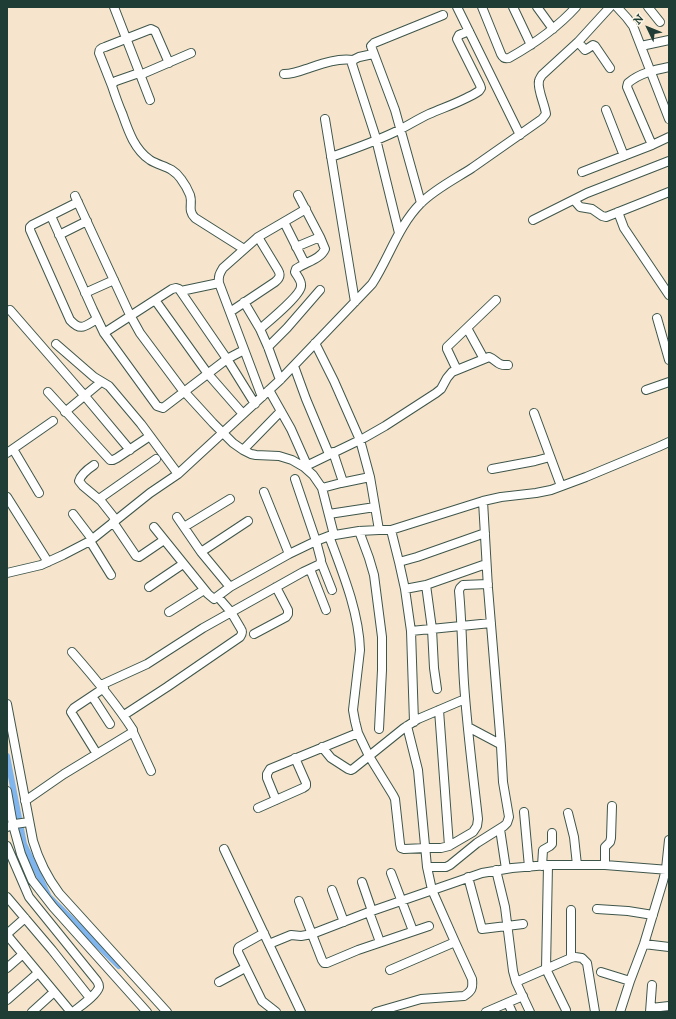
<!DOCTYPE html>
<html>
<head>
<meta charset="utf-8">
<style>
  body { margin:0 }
  #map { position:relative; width:676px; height:1019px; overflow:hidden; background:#f6e5cc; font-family:"IM FELL DW Pica",serif }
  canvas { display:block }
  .frame { position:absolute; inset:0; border:8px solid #1f3d34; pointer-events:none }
  .north { position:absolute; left:628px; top:8px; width:40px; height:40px; -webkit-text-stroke:3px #fcf5e5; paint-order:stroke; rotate:313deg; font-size:11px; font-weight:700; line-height:16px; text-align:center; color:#1f3d34 }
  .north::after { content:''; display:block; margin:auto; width:14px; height:18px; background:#1f3d34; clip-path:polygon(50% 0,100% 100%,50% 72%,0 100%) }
</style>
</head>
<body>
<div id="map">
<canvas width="676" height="1019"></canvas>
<div class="frame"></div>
<div class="north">N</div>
</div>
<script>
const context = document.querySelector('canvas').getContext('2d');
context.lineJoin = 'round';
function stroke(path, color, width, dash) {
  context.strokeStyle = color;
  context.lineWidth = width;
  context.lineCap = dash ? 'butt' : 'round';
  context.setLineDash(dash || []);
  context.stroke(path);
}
const canal = new Path2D(`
  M7,756l17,88 25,53 70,69`);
const minor = new Path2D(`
  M114,7l36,93
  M457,7l63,128
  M482,7l19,47c2,4 4,5 8,4 25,-14 48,-30 67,-51
  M513,7l18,38
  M537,7l16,22
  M617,7l10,11 6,8 36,93
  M648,7l12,15
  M578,42l7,8 2,-1 6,-4 2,1 15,22
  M641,46l28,-6
  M373,54l-14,3 -6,3 -1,4 23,71 24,98
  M139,73l-23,8 -3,2 -1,3c3,9 6,18 10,27 6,17 12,36 28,47 11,7 22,6 31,19 3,4 7,11 9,16 3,9 -3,15 5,23l49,31
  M284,74c8,0 14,-2 22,-5 15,-5 30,-11 47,-9
  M140,75l51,-22
  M112,86l-13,-33c0,-4 2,-5 6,-6l46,-18 4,2 14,32
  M606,110l18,46
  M325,119l30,183
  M652,145l-25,-58 1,-4c12,-10 26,-13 41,-16
  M331,157c23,-8 46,-16 68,-27 10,-5 19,-11 30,-16 16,-7 35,-13 50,-23l2,-3 -1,-3 -23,-46 2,-4 10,-4
  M582,172l70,-27 17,-8
  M75,196l55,119 10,18 41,55 32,35 20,20 10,7 8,4 5,1 23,1 13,4 12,7 9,8 9,13 12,47
  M574,200l6,7 12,2 10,7 4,1 63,-25
  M78,202l-46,23 -2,2v3l40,90c11,12 15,6 27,-1
  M421,203l-26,-93 -24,-64 3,-3 69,-28
  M618,212l6,16 45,67
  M51,216l42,94 11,23 53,73 6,2 64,-49 17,-9
  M533,220l54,-27 82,-32
  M284,222l21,42
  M59,235l28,-14
  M296,247l24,-10
  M181,291l38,-8
  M85,293l29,-13
  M155,300l53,74 35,40
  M244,302l16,27 8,18 12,33
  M10,310l74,85 46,55
  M230,312l45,-30c5,-4 6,-7 3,-12l-20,-33
  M657,318l12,42
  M467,328l17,31
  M260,329c8,-7 41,-34 41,-43 1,-5 -4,-10 -6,-14l1,-3c9,-7 24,-9 29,-20l-5,-12 -22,-42
  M104,333l68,-44 4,-1 3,1 48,70 28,45
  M315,343l19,38 26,59 10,37 9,53
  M56,344l38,33 15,9 32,38 37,50
  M268,347l19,-19 33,-38
  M294,366l12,33 23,55
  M457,370l-10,-21v-2l49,-47
  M269,390l22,39 16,36
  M646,390l23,-8
  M48,392l62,68h3l4,-2 33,-22
  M262,397l-43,-114c-1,-7 1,-10 4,-15l35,-31 48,-28
  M65,412l36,-30
  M534,413l27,73
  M13,449l26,44
  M243,450l38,-39
  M333,452l10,30
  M7,453l46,-32
  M94,465c-6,4 -13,9 -15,16l4,5 18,15 15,19
  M304,467l60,-29 21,-12 51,-33 5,-4 6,-11 5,-6 37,-15c8,3 8,9 19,8
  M492,469l43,-8 15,-4
  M322,488l19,-5 29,-6
  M264,492l25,62
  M7,497l41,65
  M99,499l57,-40
  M73,514l19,25
  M329,514l46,-7
  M177,517l24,35 29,35
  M113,522l23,34 3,1 25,-17
  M154,527l54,67 6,5 16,-12 59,-33 27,-13 13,-5 30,-5 20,-1h12l92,-29 18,-4 35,-4 15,-3 35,-13 72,-30 11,-5
  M184,527l46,-28
  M391,530l8,32 6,27 6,42 3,91
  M359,531l10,27 5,17 8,62v33l-3,59
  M329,536c13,35 30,76 31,114l-7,60 2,11 3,12 11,23 24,39 2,4 5,45 1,4 3,1 22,-1h15l8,-2 24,-14 4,-6 1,-7c-5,-45 -11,-91 -14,-136 -2,-31 -2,-61 -5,-92l1,-3 3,-3 25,-1
  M90,541l21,34
  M201,552l47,-31
  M321,562l11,28
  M399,562l18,-5 68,-24
  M310,569l16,41
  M7,573l34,-8 22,-10 27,-14 60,-48 28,-19 102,-94 92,-96c17,-26 26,-58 49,-81 14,-14 34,-24 51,-35 23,-16 46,-32 70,-49l4,-5c-1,-9 -9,-25 -7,-33 0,-2 2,-4 3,-6l36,-33 32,-35
  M426,585l6,44 2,39 3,21
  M149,587l34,-23
  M405,589l21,-4 60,-21
  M169,612l35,-22
  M411,631l80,-8
  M254,634l32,-17 2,-3v-4l-12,-23
  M101,685l46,-21 56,-36 100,-56 17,-8 1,-4 -5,-19 -21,-62
  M92,696l18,28
  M7,704l26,137c6,20 14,36 26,52l108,119
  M439,710l10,136
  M124,715l43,-28 73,-50c2,-3 3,-5 1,-8l-10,-17 -13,-15
  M468,727l32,17
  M133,732l18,39
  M322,747l9,11 17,11 3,1 2,-1 51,-41 14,-9 47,-20
  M97,754l-26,-42 3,-4 30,-20
  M7,791l6,34 8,29 11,26 21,27 94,105
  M276,800l-9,-22v-4l3,-5 88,-36
  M25,801l39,-27 69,-42v-2c-18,-28 -39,-53 -61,-78
  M258,808l45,-20 3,-2v-3l-11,-25
  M524,812l5,55
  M568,813l6,24 3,28
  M7,827l8,-3 14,-2
  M500,829l6,40
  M7,846l22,51 68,84c2,3 2,4 2,6 -2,8 -20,20 -26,25
  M224,849l77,163
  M548,865l-2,104 20,41
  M605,865v-18l5,-5 1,-4 1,-32
  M542,866l1,-16 7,-4 2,-2v-11
  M427,867h19l4,-2 27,-22 27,-17 3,-3 2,-6 -6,-35 -2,-36 -13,-158 -5,-87
  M496,870l9,37 8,64 3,11 14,30
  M391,873l22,58
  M468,877l14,52 41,-5
  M362,882l10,29
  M332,890l12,32
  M7,897l45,53 38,48
  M299,901l23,59 2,3h3l31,-13 71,-24
  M597,909l31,2 25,4
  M571,910v48
  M369,912l11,30
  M264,933l-25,14 -1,2v3l24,49 14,11
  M7,934l18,-16
  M7,935l64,77
  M269,944l22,-9 10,1 11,-2 57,-22 113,-39 30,-5 36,-3h57l64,5
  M644,944l25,3
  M7,968l16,-14
  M390,970l65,-28
  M601,972l29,9
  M219,982l26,-14
  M516,982l55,-24 4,-1 7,1 5,5 8,49
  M7,1000l31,-27
  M508,1003l4,9
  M651,1008l18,-2
  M32,1012l22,-20
  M376,1012l45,-13 43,-3c8,-5 9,-8 8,-17l-17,-37 -23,-52 -5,-23 -9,-97 -11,-44
  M486,1012l37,-16
  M620,1012l10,-31 14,-37 19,-63 3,-12 3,-29
  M650,1012l2,-27`);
stroke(canal, '#80b5ee', 6);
stroke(minor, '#3f564b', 10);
stroke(minor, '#fff', 8);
</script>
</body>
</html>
